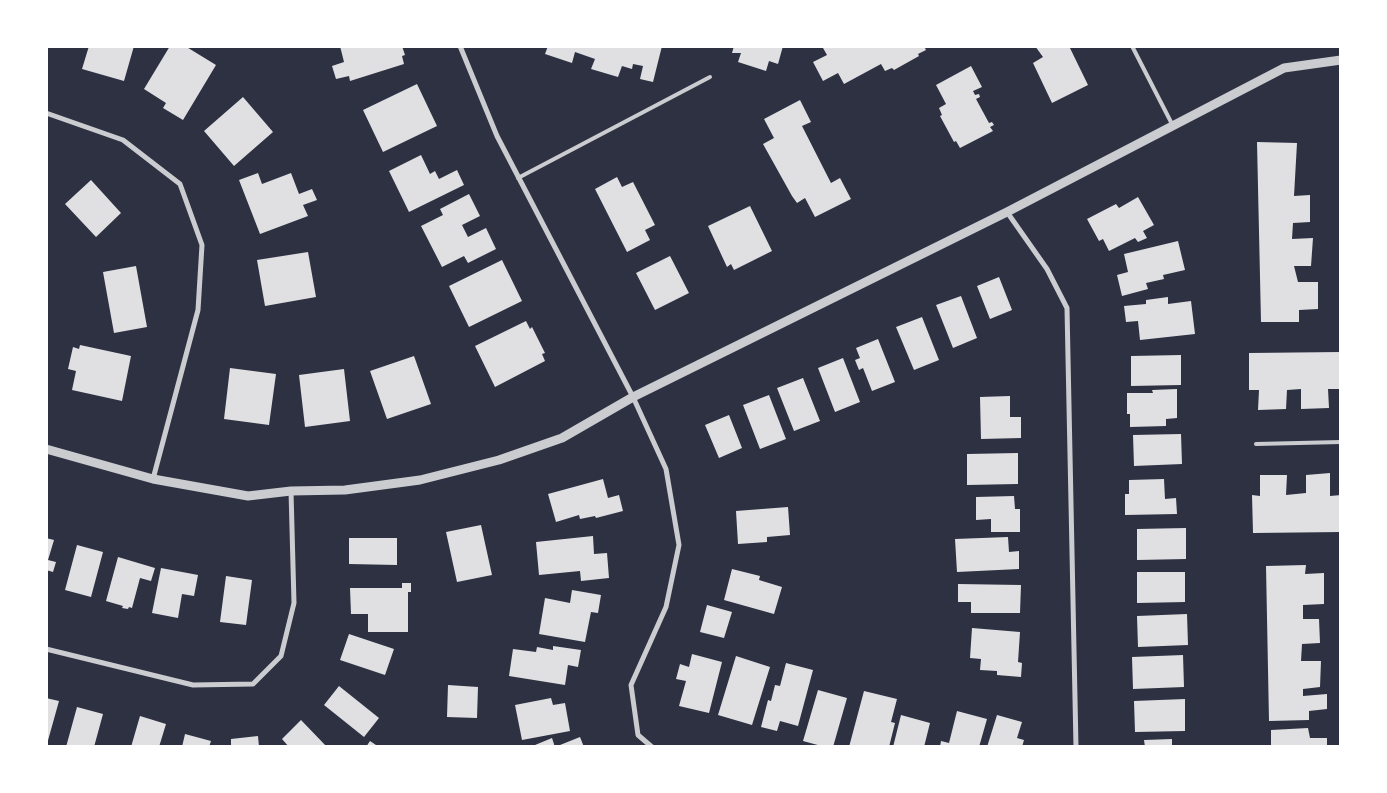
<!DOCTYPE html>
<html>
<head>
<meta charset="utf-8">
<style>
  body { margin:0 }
  #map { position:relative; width:1387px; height:793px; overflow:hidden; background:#2d3142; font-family:Literata,serif }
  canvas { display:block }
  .frame { position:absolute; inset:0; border:48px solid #fff; pointer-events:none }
</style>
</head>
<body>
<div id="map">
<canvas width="1387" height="793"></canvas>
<div class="frame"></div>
</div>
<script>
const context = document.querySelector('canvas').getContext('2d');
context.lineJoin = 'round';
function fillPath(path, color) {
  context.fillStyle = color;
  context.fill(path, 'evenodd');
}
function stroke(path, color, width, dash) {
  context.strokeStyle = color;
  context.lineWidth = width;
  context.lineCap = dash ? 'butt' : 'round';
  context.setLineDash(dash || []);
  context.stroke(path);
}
const building = new Path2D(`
  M89,46h45l-10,35 -42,-12z
  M170,46h15l31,19 -33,55 -20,-12 3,-5 -22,-14z
  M340,46h62l3,9 -3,1 2,8 -54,17 -1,-5 -13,3 -4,-13 12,-4z
  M548,46h114l-9,36 -13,-3 3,-13 -10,-2 -1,5 -10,-3 -4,11 -27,-8 4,-10 -20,-7 -3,11 -27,-9z
  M734,46h49l-5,18 -9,-3 -3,10 -28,-9 3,-9h-9z
  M825,46h99l2,4 -8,4 1,2 -25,14 -2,-2 -7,3 -4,-7 -37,20 -6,-11 -15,8 -10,-19 14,-7 -4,-7z
  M1035,46h34l19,39 -36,18 -19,-40 10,-6z
  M971,66l11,21 -9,4 2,4 4,-1 1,3 -4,2 13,24 3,-1 2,3 -4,2 3,4 -33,17 -4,-7 -2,1 -14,-26 2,-1 -3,-7 7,-4 -10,-19z
  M417,84l20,42 -54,26 -20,-42z
  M243,97l30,35 -39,34 -30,-35z
  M800,100l11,22 -9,4 29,57 9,-5 11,21 -36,18 -10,-19 -8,5 -5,-7 -29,-52 11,-6 -10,-19z
  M1257,142l40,1 -3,53 16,-1v27l-17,1 -1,16 21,-1 -2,28h-17l4,16h20v27l-19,1v12h-38z
  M421,155l9,19 5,-3 4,8 18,-9 7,15 -55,27 -20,-41z
  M258,173l4,11 29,-11 8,21 13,-5 5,11 -14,5 5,11 -48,18 -21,-54z
  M617,177l5,10 11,-5 22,43 -10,5 5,10 -23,12 -32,-63z
  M91,180l30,33 -25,24 -31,-33z
  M469,194l11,22 -18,9 6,12 18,-9 10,21 -28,14 -4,-7 -22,11 -21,-41 22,-11 -3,-6z
  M1138,197l16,28 -11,6 4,7 -9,4 -3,-4 -26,13 -6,-12 -4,2 -12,-22 29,-15 3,4z
  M750,206l22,45 -38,19 -3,-6 -4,3 -19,-41z
  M1178,241l7,29 -22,5 1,4 -18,4 2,6 -26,7 -5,-21 11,-3 -4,-18z
  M308,252l8,45 -51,9 -8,-46z
  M670,256l19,37 -34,17 -19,-37z
  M502,260l20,41 -53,26 -20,-41z
  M136,266l11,61 -33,6 -11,-61z
  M999,277l13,33 -22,9 -13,-33z
  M961,296l16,42 -24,10 -17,-43z
  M1168,297v7l23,-3 4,33 -55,6 -2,-19 -12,1 -2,-16 22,-2v-4z
  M922,317l17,43 -25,10 -18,-43z
  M526,321l4,8 2,-2 13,26 -3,1 3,7 -50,26 -20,-41z
  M878,339l17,43 -23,9 -9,-23 -4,2 -4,-10 5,-2 -4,-10z
  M80,345l51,11 -9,45 -50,-11 4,-19 -8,-2 5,-22 6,2z
  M1341,352v37h-13l1,19 -28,1v-20l-14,1 -1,19 -28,1 1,-20h-10v-37z
  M1181,355v30l-50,1v-30z
  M414,356l17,48 -44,15 -17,-48z
  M843,358l17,44 -25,10 -17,-44z
  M230,368l46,6 -7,51 -45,-6z
  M344,369l6,52 -45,6 -6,-52z
  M803,378l17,43 -26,10 -17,-43z
  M1177,389v29l-11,1v7l-36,1v-13h-3v-21h26l-1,-3z
  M769,395l17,44 -26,10 -17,-44z
  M1010,396v21h11v21l-40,1 -1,-42z
  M729,415l13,33 -23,10 -14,-33z
  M1181,434l1,30 -48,2 -1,-31z
  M1018,453v31l-51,1v-31z
  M1330,473v23l11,-1v37l-88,1 -1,-38 8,1v-21h27l-1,20 20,-2v-18z
  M603,479l5,19 11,-3 4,16 -27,7 -1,-2 -15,3 -1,-4 -23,7 -8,-28z
  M1164,479l1,20 11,-1 1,16 -52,1v-21h4v-14z
  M1014,496l1,13h5v23h-29v-13l-15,1v-23z
  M788,507l2,28 -23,2v5l-29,2 -2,-33z
  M481,525l11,50 -35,7 -11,-50z
  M1186,528v31l-49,1v-31z
  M593,536l1,18 13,-1 2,25 -28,3 -1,-10 -41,4 -3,-33z
  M1008,537l1,15 10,-1v18l-62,3 -2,-33z
  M46,538l8,2 -6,20 8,2 -3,10 -7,-2z
  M349,538h48v27l-48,-1z
  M77,545l26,7 -12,45 -26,-7z
  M118,557l37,11 -4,13 -11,-3 -8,30 -3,-1 -1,2 -6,-1 1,-2 -17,-5z
  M1306,565l-1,9 19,-1v31l-21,1v14h16l1,24 -18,1 -1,17h20l-1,26 -17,2v7l24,-2v15l-18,2v9l-40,1 -3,-155z
  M161,568l37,7 -4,21 -12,-2 -4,24 -26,-5z
  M732,569l28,7 -1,4 23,7 -8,27 -50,-14z
  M1137,572h48v30l-48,1z
  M226,576l26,4 -6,45 -26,-3z
  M402,583h9v9h-3v40h-40v-18h-17l-1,-26h52z
  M958,584l63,1 -1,28h-49v-11h-13z
  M572,590l29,5 -3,18 -7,-1 -6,30 -46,-8 6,-36 25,5z
  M707,605l25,7 -8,26 -24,-6z
  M1187,614l1,31 -50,2 -1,-31z
  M972,628l48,4 -2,30 4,1 -1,14 -24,-2v-4l-17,-1 1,-11 -11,-1z
  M349,634l45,15 -9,26 -45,-15z
  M553,646l28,4 -3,17 -10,-2 -3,20 -56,-9 4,-27 23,3 1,-5 16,3z
  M692,654l30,8 -13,51 -30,-7 7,-25 -10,-2 4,-15 9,3z
  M1183,655l1,32 -51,2 -1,-32z
  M736,656l34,11 -18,58 -34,-10z
  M786,663l27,7 -15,56 -18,-5 -3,10 -16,-4 7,-27 3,1 4,-16 5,1z
  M448,685l30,2 -1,31 -30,-1z
  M339,686l40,32 -15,19 -40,-32z
  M818,690l29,8 -14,49h-8l-22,-6z
  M864,691l33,8 -6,23 4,1 -6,24h-40z
  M46,698l13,3 -12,43h-1z
  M551,698l2,7 12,-2 5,28 -48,9 -7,-35z
  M1185,699v32l-50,1 -1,-31z
  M77,707l26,7 -9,33h-28z
  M957,711l30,8 -8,28h-39l1,-6 8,2z
  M901,715l29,8 -6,24h-31z
  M997,715l25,7 -5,16 7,2 -2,7h-35z
  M140,716l26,8 -7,23h-28z
  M301,720l26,27h-38l-7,-8z
  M1308,728l2,10h17v9h-56v-17z
  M185,734l26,7 -2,6h-27z
  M258,736l1,11h-28v-8z
  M580,737l4,10h-48l-1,-2 17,-7 3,9z
  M1172,739v8h-27l-1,-7z
  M370,741l9,6h-13z`);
const service = new Path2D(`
  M1132,46l41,80
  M518,178l192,-101
  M1256,444l85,-2`);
const minor = new Path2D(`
  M460,46l37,90 136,261 33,72 13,76 -13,62 -35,78 7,50 14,12
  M46,113l77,27 57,44 22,61 -4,65 -45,169
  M1007,212l40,57 20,39 9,439
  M46,649l147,36 60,-1 28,-28 13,-53 -3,-112`);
const tertiary = new Path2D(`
  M46,449l107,30 95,17 43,-5 54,-1 75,-10 79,-20 63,-22 71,-41 374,-185 277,-144 57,-8`);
fillPath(building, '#e0e0e3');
stroke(service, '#caccd0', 4);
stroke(minor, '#caccd0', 5);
stroke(tertiary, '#caccd0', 9);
</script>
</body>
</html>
